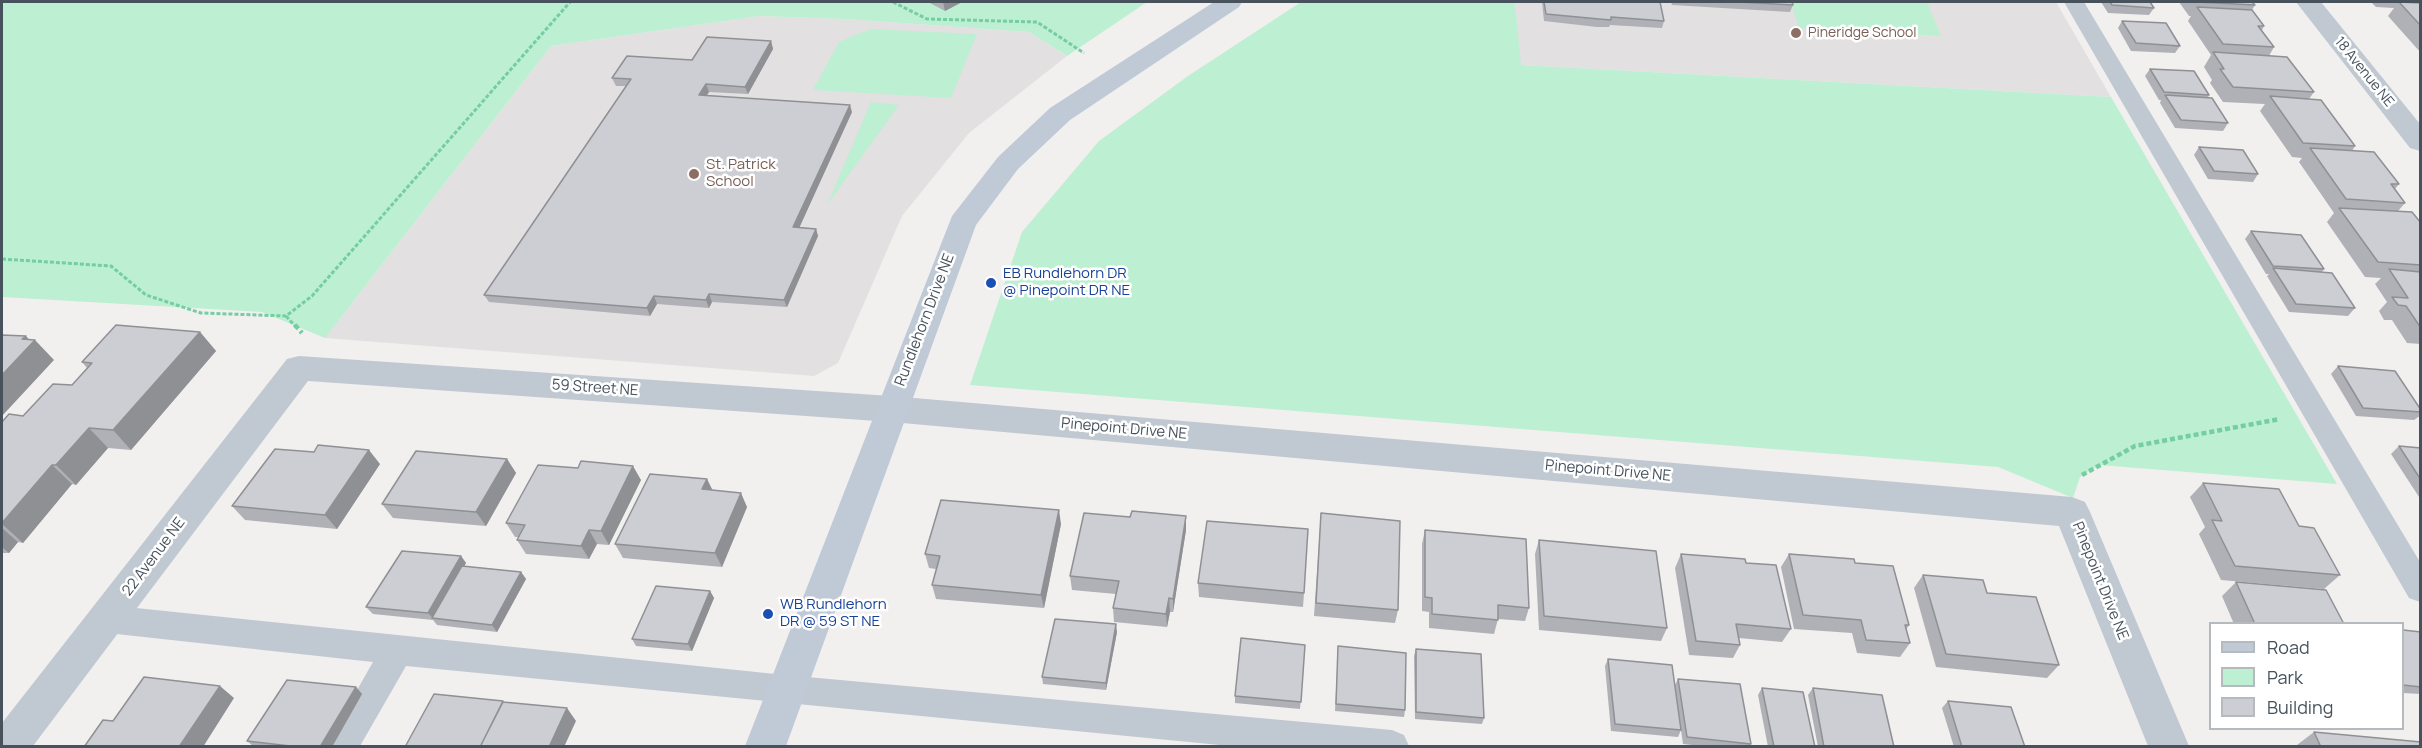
<!DOCTYPE html>
<html>
<head>
<meta charset="utf-8">
<style>
  body { margin:0 }
  #map { position:relative; width:2422px; height:748px; overflow:hidden; background:#f2efef; font-family:Manrope,sans-serif }
  canvas { display:block }
  .frame { position:absolute; inset:0; border:3px solid #47525d; pointer-events:none }
  .legend { position:absolute; left:2209px; top:622px; width:195px; height:108px; box-sizing:border-box; background:#fff; border:2px solid #b5babe; margin:0; padding:8px 10px; list-style:none; font-size:18px; color:#47525d }
  .legend li { display:flex; align-items:center; gap:12px; height:30px }
  .legend b { width:30px; border:2px solid #b5babe }
</style>
</head>
<body>
<div id="map">
<canvas width="2422" height="748"></canvas>
<div class="frame"></div>
<ul class="legend">
<li><b style="height:8px;background:#c0cad6"></b>Road</li>
<li><b style="height:16px;background:#bdefd2"></b>Park</li>
<li><b style="height:16px;background:#ccced4"></b>Building</li>
</ul>
</div>
<script>
const context = document.querySelector('canvas').getContext('2d');
context.lineJoin = 'round';
function fillPath(path, color) {
  context.fillStyle = color;
  context.fill(path, 'evenodd');
}
function stroke(path, color, width, dash) {
  context.strokeStyle = color;
  context.lineWidth = width;
  context.lineCap = dash ? 'butt' : 'round';
  context.setLineDash(dash || []);
  context.stroke(path);
}
function drawText(font, color, halo, rows, align = 'center') {
  context.font = font + ' Manrope,sans-serif';
  context.lineWidth = 5;
  context.setLineDash([]);
  context.textBaseline = 'middle';
  context.strokeStyle = halo;
  context.fillStyle = color;
  for (const [text, x, y, turn = 0] of rows) {
    context.save();
    context.translate(x, y);
    context.rotate((+turn || 0) * Math.PI / 180);
    context.textAlign = isNaN(turn) ? turn : align;
    if (halo) context.strokeText(text, 0, 0);
    context.fillText(text, 0, 0);
    context.restore();
  }
}
const education = new Path2D(`
  M1515,2h541l55,95 -591,-32z
  M759,16l86,3 184,13 38,24 -98,77 -67,83 -64,147 -24,13 -489,-38 226,-292z`);
const green = new Path2D(`
  M2,2h1145l-80,54 -38,-24 -184,-13 -86,-3 -208,30 -226,292 -63,-26 -260,-15z
  M1301,2h214l6,63 590,32 226,387 -237,-19 -20,12 -7,21 -75,-31 -1028,-82 52,-153 77,-91 89,-65z
  M1791,2h136l14,34 -142,-8z
  M870,29l107,5 -26,64 -138,-8 26,-48z
  M871,102l28,3 -72,100z`);
const pathFar1 = new Path2D(`
  M893,2l34,17 110,3 47,31
  M2,259l109,7 35,29 55,18 85,3 26,-20 258,-294
  M286,316l10,11`);
const path = new Path2D(`
  M295,325l7,8
  M2082,475l53,-29 145,-27`);
const lane = new Path2D(`
  M2064,2h20l336,560v40l-11,-4z
  M107,605l678,70 607,55 12,5 5,11h-179l-824,-80 -46,80h-35l48,-84 -266,-29 -11,-4 -5,-10 5,-10z`);
const street = new Path2D(`
  M2296,2h25l99,122v27l-10,-3z
  M299,356l592,40 1181,101 13,5 5,10 99,234h-41l-89,-220 -1168,-104 -583,-41 -275,365h-31v-23l285,-364z`);
const secondary = new Path2D(`
  M1214,2h28l-3,5 -169,113 -52,49 -42,56 -190,521h-41l207,-530 46,-59 52,-49z`);
const wall = new Path2D(`
  M928,2h34l-17,9z
  M1542,2h118l4,19 -2,7 -52,-3 -1,2h-12l-53,-6z
  M1671,2h121l1,3 -3,7 -118,-7z
  M2101,2h49l4,6 -5,7 -41,-2z
  M2179,2h73l3,3 -3,5 12,16 -2,4 12,17 -5,9 45,36 -5,7 46,47 -3,5 47,33 -4,5 10,14 -7,8 23,12v121l-14,-1 -15,-23h-8l-5,-9 8,-9 -12,-18 6,-6 -16,-1 -38,-55 7,-9 -35,-51 3,-4 -10,-1 -32,-46 5,-7 -42,-2 -13,-19 2,-3 -8,-13 7,-12 -23,-34 3,-5h-2z
  M2371,2h50v51l-33,-37 6,-8 -18,-1z
  M2122,21l58,25 -5,7 -44,-2 -13,-23z
  M771,41l2,8 -25,45 -39,-2 -3,3 146,17 -53,115 17,2 2,7 -31,71 -75,-5 -3,6 -52,-4 -7,12 -161,-14 -5,-7 142,-209h-10l-4,-8z
  M2150,69l59,26 -1,3 20,25 -5,8 -48,-3 -15,-25 1,-3h-2l-14,-24z
  M2199,147l59,27 -5,8 -45,-3 -14,-24z
  M2251,231l73,38 -2,3 33,36 -7,8 -59,-4 -22,-36 2,-2h-3l-21,-35z
  M200,332l16,19 -85,99 -23,-2 -32,37 -4,-1 -49,59 -5,-1 -9,11h-7v-131l21,-6 49,-31 15,-17 -5,-6z
  M2338,366l83,44v5l-7,5 -58,-4 -25,-42z
  M2399,446l22,2v52l-30,-46z
  M507,459l9,14 -30,53 -93,-8 -11,-14z
  M380,464l-43,65 -92,-9 -13,-14z
  M707,479l5,11 35,17 -25,60 -99,-9 -8,-14z
  M641,480l-32,65 -12,-1 -8,15 -63,-5 -9,-14 2,-3h-4l-9,-14z
  M2203,483l96,43 41,49 -16,14 -103,-9 -22,-46 6,-7 -15,-30z
  M1321,513l77,97 -3,13 -81,-7z
  M1061,524l-17,84 -108,-9 -4,-14 4,-16 -7,-1 -4,-14z
  M1186,530l-13,82h-3l-3,15 -53,-5 -1,-14 3,-14 -44,-4 -2,-14z
  M1425,530l104,78 -4,13 -27,-2 -4,15 -65,-6v-16l-7,-1v-67z
  M1539,540l128,88 -6,13 -122,-11 -4,-76z
  M1681,554l65,9 45,66 -9,13 -43,-4 1,7 -7,13 -44,-3 -14,-87z
  M1789,554l66,9 54,62 -3,5 4,13 -10,14 -43,-4 -5,-20 -58,-4 -13,-62z
  M461,556l5,7 -2,3 57,6 5,7 -29,53 -60,-7 -4,-5 -60,-6 -7,-7z
  M1923,575l64,18 72,72 -12,13 -111,-11 -22,-79z
  M2236,582l108,42h-110l-12,-28z
  M1198,583l106,10 -1,14 -104,-10z
  M710,591l4,7 -22,53 -56,-5 -4,-7z
  M2403,630l18,2v62l-18,-1z
  M1117,632l-11,58 -63,-6 -1,-7z
  M1305,645l-5,64 -65,-6v-7z
  M1338,646l67,64 -1,7 -69,-6z
  M1416,649l68,69 -2,6 -67,-5 -1,-63z
  M1608,659l67,26 3,-6 73,65 -2,3h-39l-27,-3 -2,-14 -3,7 -67,-6 -6,-65z
  M356,687l6,7 -30,53h-78l-7,-6z
  M1762,688l53,59h-47l-10,-52z
  M1813,688l81,59h-76l-10,-52z
  M1948,701l77,46h-71l-12,-39z
  M2314,732l107,15h-123l-1,-2z`);
const shadedWall = new Path2D(`
  M943,2h19l-17,9z
  M771,41l2,8 -25,45 -3,-7z
  M706,84l3,8 -7,11 -3,-8z
  M850,105l2,7 -56,123 -3,-8z
  M816,229l2,7 -31,71 -3,-7z
  M709,294l3,8 -3,6 -3,-8z
  M654,296l3,8 -7,12 -3,-8z
  M200,332l16,19 -85,99 -18,-20z
  M26,336l6,7 3,-3 19,20 -52,56v-41l20,-36z
  M89,428l19,20 -32,37 -20,-20z
  M369,450l11,14 -43,65 -12,-14z
  M507,459l9,14 -30,53 -10,-14z
  M52,465l20,19 -49,59 -21,-19v-1z
  M633,466l8,14 -32,65 -8,-14z
  M707,479l7,14 -12,-4z
  M741,493l6,14 -25,60 -7,-14z
  M1059,510l2,14 -17,84 -3,-13z
  M1186,516v14l-13,82v-13z
  M2,528l16,14 -9,11 -7,-6z
  M589,530l8,14 -8,15 -8,-13z
  M461,556l5,7 -32,56 -6,-6z
  M521,572l5,7 -29,53 -5,-7z
  M710,591l4,7 -22,53 -4,-7z
  M1169,598l1,14 -3,15 -1,-13z
  M1116,624l1,8 -11,58v-7z
  M220,686l14,12 -31,49h-24z
  M356,687l6,7 -30,53h-12z
  M567,708l9,13 -12,26h-15z`);
const building = new Path2D(`
  M1544,2h116l4,19 -53,-4v3l-12,-1 -53,-5z
  M1739,2h53l1,3z
  M2110,2h40l4,6 -42,-3z
  M2198,2h54l3,3z
  M2399,2l22,1v23z
  M2197,7l55,3 12,16h-6l16,21 -51,-3z
  M2122,21l44,2 14,23 -44,-3z
  M707,37l64,4 -26,46 -39,-3 -7,11 151,10 -57,122 23,2 -32,71 -75,-6 -3,6 -52,-4 -7,12 -163,-13 147,-216 -19,-1 15,-22 65,4z
  M2213,52l74,5 27,35 -81,-5 -13,-18h4z
  M2150,69l44,2 15,24 -45,-3z
  M2165,95l47,3 16,25 -47,-3z
  M2270,96l51,4 34,46 -52,-3z
  M2199,147l44,3 15,24 -44,-3z
  M2310,148l64,4 25,32h-8l14,19 -59,-4z
  M2339,208l73,4 9,11v42l-43,-3z
  M2251,231l50,4 23,34 -51,-3z
  M2273,268l59,5 23,35 -59,-4z
  M2389,269l32,3v56l-15,-22 -8,-1 -6,-8 16,1z
  M116,325l84,7 -87,98 -24,-2 -33,37h-4l-50,58v-101l7,-8 14,2 30,-32 19,1 20,-22 -10,-1z
  M2,335l24,1 -4,3 13,1 -33,35z
  M2338,366l57,5 26,39v2l-58,-4z
  M318,445l51,5 -44,65 -93,-9 43,-57 39,3z
  M2399,446l22,2v32z
  M416,451l91,8 -31,53 -94,-8z
  M581,461l52,5 -32,65 -12,-1 -8,16 -64,-6 8,-15 -19,-2 32,-58 40,3z
  M650,474l57,5 -5,10 39,4 -26,60 -100,-9z
  M2203,483l76,6 20,37 15,2 26,47 -105,-9 -23,-46 10,1z
  M941,500l118,10 -18,85 -109,-10 8,-29 -15,-2z
  M1132,511l54,5 -13,83 -4,-1 -3,16 -53,-6 6,-27 -49,-5 14,-63 46,4z
  M1321,513l79,8 -2,89 -82,-7z
  M1207,521l101,8 -4,64 -106,-10z
  M1425,530l101,9 3,69 -31,-3v15l-66,-6v-16l-7,-1z
  M1539,540l117,11 11,77 -123,-12z
  M402,551l59,5 -33,57 -62,-6z
  M1681,554l64,5 1,4 30,2 15,64 -55,-5 4,21 -44,-4z
  M1789,554l65,5 1,4 38,3 16,59h-4l5,18 -44,-3 -5,-20 -58,-5z
  M462,566l59,6 -29,53 -60,-7z
  M1923,575l60,5 4,13 49,4 23,68 -113,-11z
  M2236,582l90,8 18,34h-89z
  M656,586l54,5 -22,53 -56,-5z
  M1055,619l61,5 -10,59 -64,-6z
  M2403,630l18,2v55l-18,-2z
  M1241,638l64,7 -4,57 -66,-6z
  M1338,646l68,7 -1,57 -69,-6z
  M1416,649l65,5 3,64 -68,-6z
  M1608,659l64,6 9,65 -66,-6z
  M144,677l76,9 -41,61h-95l19,-27 10,1z
  M1678,679l62,5 11,60 -64,-7z
  M287,680l69,7 -36,60h-21l-52,-6z
  M1762,688l41,4 12,55h-41z
  M1813,688l69,7 12,52h-70z
  M434,694l69,7 -23,46h-75z
  M1948,701l63,6 14,40h-63z
  M503,702l64,6 -18,39h-69z
  M2314,732l107,10v5h-100z`);
const markers = [
  [1796,33,6,"#8d6e63"],
  [694,174,6,"#8d6e63"],
  [991,283,6,"#1a4fb4"],
  [768,614,6,"#1a4fb4"]
];
const farEducationnames = [
  ["Pineridge School",1808,33]
];
const farStreetnames = [
  ["18 Avenue NE",2364,72,51]
];
const educationNames = [
  ["St. Patrick",706,165],
  ["School",706,182]
];
const transitNames = [
  ["EB Rundlehorn DR",1003,274],
  ["@ Pinepoint DR NE",1003,291],
  ["WB Rundlehorn",780,605],
  ["DR @ 59 ST NE",780,622]
];
const streetNames = [
  ["Rundlehorn Drive NE",925,320,-69],
  ["59 Street NE",595,388,4],
  ["Pinepoint Drive NE",1124,429,5],
  ["Pinepoint Drive NE",1608,471,5],
  ["22 Avenue NE",154,557,-53],
  ["Pinepoint Drive NE",2100,581,68]
];
fillPath(education, '#e3e0e1');
fillPath(green, '#bdefd2');
stroke(pathFar1, '#75cda3', 3, [4, 2]);
stroke(path, '#75cda3', 4.5, [5, 3]);
fillPath(lane, '#c0c9d1');
fillPath(street, '#c0c9d1');
fillPath(secondary, '#c0cad6');
fillPath(wall, '#afb1b6');
fillPath(shadedWall, '#8f9094');
fillPath(building, '#ccced4');
stroke(building, '#8f9094', 1.5);
for (const [x, y, r, color] of markers) {
  const dot = new Path2D();
  dot.arc(x, y, r, 0, 2 * Math.PI);
  context.fillStyle = color;
  context.fill(dot);
  stroke(dot, '#fff', 2);
}
drawText('14px', '#785e54', '#fff', farEducationnames, 'left');
drawText('14px', '#47525d', '#fff', farStreetnames);
drawText('15px', '#785e54', '#fff', educationNames, 'left');
drawText('15px', '#164399', '#fff', transitNames, 'left');
drawText('15px', '#47525d', '#fff', streetNames);
</script>
</body>
</html>
